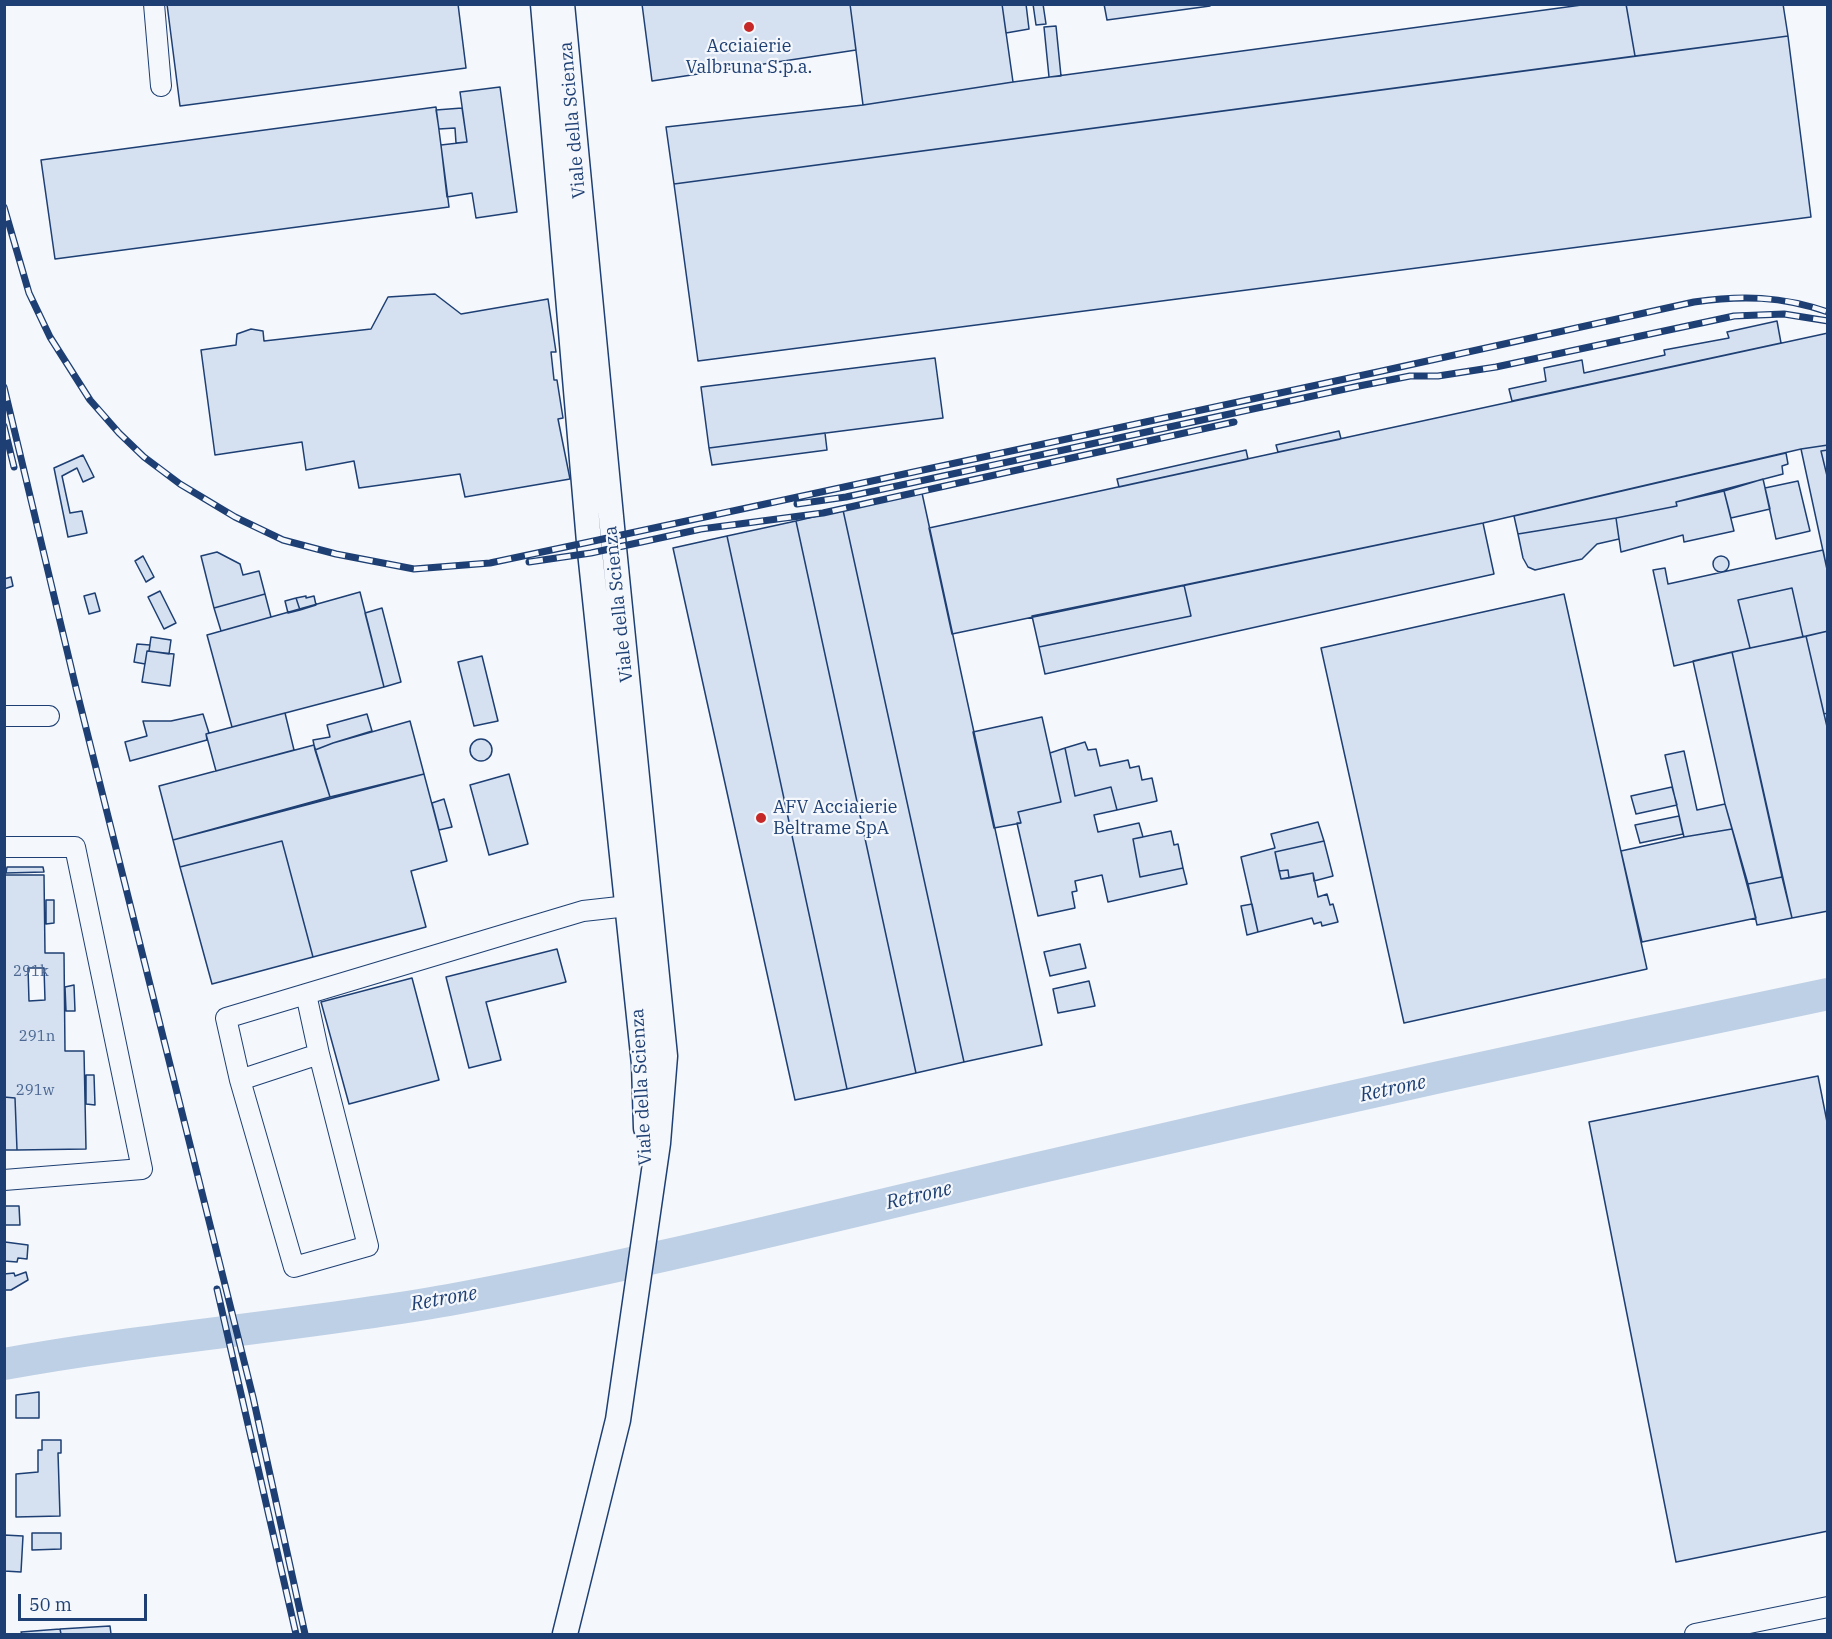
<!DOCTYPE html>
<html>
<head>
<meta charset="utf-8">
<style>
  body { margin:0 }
  #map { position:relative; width:1832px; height:1639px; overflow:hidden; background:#f4f7fb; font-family:"IBM Plex Serif",serif }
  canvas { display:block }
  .frame { position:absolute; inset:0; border:6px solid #1d3f73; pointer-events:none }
  .scale { position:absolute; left:18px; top:1594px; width:129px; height:27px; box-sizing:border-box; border:3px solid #1d3f73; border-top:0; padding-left:8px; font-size:18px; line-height:21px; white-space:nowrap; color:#1d3f73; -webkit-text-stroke:4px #f4f7fb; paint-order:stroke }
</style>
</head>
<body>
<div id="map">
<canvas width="1832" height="1639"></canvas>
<div class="frame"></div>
<div class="scale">50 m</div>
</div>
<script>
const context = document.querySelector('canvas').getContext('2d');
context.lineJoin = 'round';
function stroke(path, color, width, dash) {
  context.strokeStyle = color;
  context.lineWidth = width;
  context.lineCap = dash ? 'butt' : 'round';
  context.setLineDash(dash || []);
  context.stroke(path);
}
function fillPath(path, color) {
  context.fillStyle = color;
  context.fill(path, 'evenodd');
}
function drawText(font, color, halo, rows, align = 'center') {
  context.font = font + ' "IBM Plex Serif",serif';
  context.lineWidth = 4.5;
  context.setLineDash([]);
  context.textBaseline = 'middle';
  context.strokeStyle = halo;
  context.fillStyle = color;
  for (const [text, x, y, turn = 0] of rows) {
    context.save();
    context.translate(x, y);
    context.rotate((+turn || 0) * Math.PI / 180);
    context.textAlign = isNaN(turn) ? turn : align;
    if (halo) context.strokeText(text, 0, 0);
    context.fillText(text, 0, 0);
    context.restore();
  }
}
const river = new Path2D(`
  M4,1364c148,-27 298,-38 445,-64 202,-37 402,-89 602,-135 258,-60 517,-117 777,-171`);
const building = new Path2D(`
  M167,4h291l8,64 -286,38z
  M642,4h208l6,46 -204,31z
  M850,4h152l11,78 -150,23z
  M1002,4h24l3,25 -23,4z
  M1033,4h10l3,20 -10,1z
  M1104,4h106v2l-103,14z
  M1589,4h37l9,52 -961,128 -8,-57 197,-22 150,-23z
  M1626,4h157l5,32 -153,20z
  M1056,26l5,50 -12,1 -5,-50z
  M1788,36l23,181 -1113,144 -24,-177z
  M500,87l17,125 -41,6 -4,-25 -25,4 -6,-52 26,-3 -7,-50z
  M436,107l13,100 -394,52 -14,-99z
  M462,108l5,34 -11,1 -1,-15 -16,1 -3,-19z
  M435,294l26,20 87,-15 8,53h-5l3,28h3l6,38 -5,1 12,60 -105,18 -5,-23 -101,14 -5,-27 -48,9 -4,-28 -87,13 -14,-105 35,-5 1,-11 14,-5 12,2 1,10 107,-12 17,-32z
  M1777,321l4,22 -269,58 -3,-12 37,-8 -2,-13 38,-8 2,13 81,-18 -1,-5 65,-12 -2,-6z
  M1828,333v112l-27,4 -318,74 -531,111 -23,-106z
  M935,358l8,60 -234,30 -8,-61z
  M1339,431l2,8 -63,13 -2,-7z
  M825,433l2,17 -115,15 -3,-17z
  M1828,445v5l-7,1 7,29v94l-27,-125z
  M1246,450l2,9 -129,28 -2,-8z
  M1828,450v30l-7,-29z
  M1786,453l2,11 -6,2 1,8 -107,28 1,4 -61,12 -98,16 -4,-18z
  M83,455l11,22 -11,5 -6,-14 -15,8 8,37 12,-2 5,22 -19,4 -14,-69z
  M1763,479l7,30 -39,9 -7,-27z
  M1798,481l12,50 -34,8 -11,-51z
  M1724,491l10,40 -50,11 -1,-7 -62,17 -5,-34 61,-12 -1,-4z
  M922,493l120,552 -78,17 -121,-552z
  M843,510l121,552 -48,11 -120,-552z
  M1616,518l3,21 -22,5 -15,15 -47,11 -7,-3 -5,-9 -5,-24z
  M796,521l120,552 -69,16 -120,-553z
  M1483,523l11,51 -449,100 -6,-27 152,-31 -7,-31z
  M727,536l120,553 -52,11 -122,-552z
  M1823,550l5,24v57l-25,6 -11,-49 -54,12 12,48 -76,18 -21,-96 12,-2 3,16z
  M217,552l23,12 3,11 16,-4 6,23 -51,14 -13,-52z
  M1713 564a8 8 0 1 1 16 0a8 8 0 1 1-16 0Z
  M143,556l11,21 -8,5 -11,-21z
  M11,577l2,9 -9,3v-10z
  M1184,585l7,31 -152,31 -7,-31z
  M1792,588l11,49 -53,11 -12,-48z
  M160,591l16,32 -12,6 -16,-32z
  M360,592l24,95 -152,40 -25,-92z
  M95,593l5,18 -11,3 -5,-18z
  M265,594l6,23 -50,14 -7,-23z
  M1564,594l83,375 -243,54 -83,-375z
  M306,596v2l8,-2 2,9 -16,5 -4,-12z
  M296,598l4,12 -12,3 -3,-12z
  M382,608l19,74 -17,5 -19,-74z
  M1828,631v82l-4,1 -18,-78z
  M1806,636l22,95v180l-36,7 -60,-266z
  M151,637l20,3 -2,14 -20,-3z
  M137,644l13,1 -1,6h-2l-2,13 -11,-2z
  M147,651l27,3 -4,32 -28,-4z
  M1732,652l50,225 -34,7 -23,-80 -32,-143z
  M482,656l16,65 -24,5 -16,-64z
  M285,713l9,37 -78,21 -10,-37z
  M203,714l6,19 -3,1 1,6 -77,21 -5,-19 22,-6 -4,-15h28z
  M367,714l5,17 -39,12 -18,7 -2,-10 17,-3 -3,-12z
  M1042,717l19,85 -43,10 3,11 -27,5 -21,-96z
  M410,721l14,53 -94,23 -15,-47 18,-7z
  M470 750a11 11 0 1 1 22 0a11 11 0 1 1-22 0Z
  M1085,742l3,8 8,-1 4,17 28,-6 2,8 9,-2 3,14 10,-2 5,23 -40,9 -6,-23 -36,9 -10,-48z
  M314,745l16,52 -157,43 -14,-54z
  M1065,748l10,48 36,-9 6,23 -23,5 4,17 41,-9 4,14 -10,2 7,38 43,-9 4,16 -79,18 -6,-27 -27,6 2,10 -5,1 3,16 -37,8 -21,-93h4l-3,-11 43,-10 -11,-49z
  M1684,751l13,59 28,-6 7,25 -48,8 -19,-82z
  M424,774l23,87 -36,10 15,56 -113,30 -31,-116 -102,26 -7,-27z
  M509,774l19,70 -39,11 -19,-70z
  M1672,787l5,18 -41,9 -5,-18z
  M444,799l8,28 -13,3 -7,-27z
  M1679,816l4,18 -43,9 -5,-18z
  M1318,822l6,19 -49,11 6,27 32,-6 5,24 9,-3 3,11 3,-1 5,18 -16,4 -1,-4 -7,2 -2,-6 -54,14 -17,-75 34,-9 -4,-14z
  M1732,829l24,89 -114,24 -21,-91 63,-14z
  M1171,831l3,14 4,-1 5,24 -43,9 -7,-38z
  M282,841l31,116 -101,27 -32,-117z
  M1324,841l9,35 -19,5 -1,-8 -24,5 -1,-8 -9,1 -4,-19z
  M7,867h36l1,5 -38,1z
  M1288,870l1,8 -8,1 -2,-8z
  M4,875h40l1,78h19l1,98h19l2,98 -69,1 -2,-52 -11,-1z
  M1782,877l10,41 -35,7 -9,-41z
  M46,900h8v23l-8,1z
  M1252,904l6,28 -11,3 -6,-29z
  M1080,944l6,24 -36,8 -6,-24z
  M557,949l9,33 -80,20 15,58 -32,8 -23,-91z
  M28,968h16l1,32 -16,1z
  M412,978l27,102 -90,24 -28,-102z
  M1089,981l6,25 -37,7 -5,-24z
  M74,985l1,26h-9l-1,-24z
  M86,1075h8l1,30 -9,-1z
  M1818,1076l10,51v404l-152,31 -87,-440z
  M4,1097l11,1 2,52h-13z
  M6,1206h13l1,19h-16v-17z
  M5,1242l23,3 -1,14 -9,-1 -1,4 -13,-1z
  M26,1272l2,8 -17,10h-7v-16l10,-1 1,3z
  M39,1392v26h-23v-23z
  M42,1440h19v13h-3l2,63 -44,1v-43l22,-2v-22h4z
  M32,1533h29v16l-29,1z
  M4,1535l19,1 -2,36 -17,-1z
  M110,1626l1,8h-50l-1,-5z
  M60,1629l1,5h-39l-1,-2z`);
const minor = new Path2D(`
  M154,4l7,82
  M4,716h45
  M4,847h71l67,322 -138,11
  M306,994l13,60 -79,26 -14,-62 357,-107 45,-5
  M240,1080l54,187 74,-21 -49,-192
  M1695,1634l133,-27`);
const major = new Path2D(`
  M543,4l46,538 55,522 2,64
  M562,4l52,544 51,508 -7,87 -40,277 -53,214`);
const rail = new Path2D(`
  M4,207l25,86 21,44 40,63 29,33 25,24 36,27 55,33 48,23 53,14 78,15 76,-6 99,-21 793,-171 312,-69c48,-7 87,-6 134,10
  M4,387l72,301 177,709 52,237
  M4,426l10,41
  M797,504l49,-7 513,-111 51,-10h28l58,-9 238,-51 50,-2 44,7
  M529,562l62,-9 110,-24 122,-16 411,-91
  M217,1289l79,345`);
const markers = [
  [749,27,6,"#c62828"],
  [761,818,6,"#c62828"]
];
const numberNames = [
  ["291k",31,972],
  ["291n",37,1037],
  ["291w",35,1091]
];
const poiNames = [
  ["Acciaierie",749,47],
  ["Valbruna S.p.a.",749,68],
  ["AFV Acciaierie",773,808,"left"],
  ["Beltrame SpA",773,829,"left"]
];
const streetNames = [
  ["Viale della Scienza",573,120,-95],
  ["Viale della Scienza",619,604,-96],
  ["Viale della Scienza",642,1087,-93]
];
const waterNames = [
  ["Retrone",1393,1089,-12],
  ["Retrone",919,1196,-13],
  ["Retrone",444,1299,-10]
];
stroke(river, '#bed0e5', 32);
fillPath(building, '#d5e0f0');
stroke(building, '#1d3f73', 1.5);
stroke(minor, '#1d3f73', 22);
stroke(major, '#1d3f73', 27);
stroke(minor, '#f4f7fb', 20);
stroke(major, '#f4f7fb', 24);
stroke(rail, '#1d3f73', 7);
stroke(rail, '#f4f7fb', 4.5, [14]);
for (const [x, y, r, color] of markers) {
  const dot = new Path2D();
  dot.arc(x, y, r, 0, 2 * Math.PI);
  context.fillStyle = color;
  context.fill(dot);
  stroke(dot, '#f4f7fb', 2);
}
drawText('15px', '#4b6792', null, numberNames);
drawText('18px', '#1d3f73', '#f4f7fb', poiNames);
drawText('18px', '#1d3f73', '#f4f7fb', streetNames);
drawText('italic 20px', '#1d3f73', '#f4f7fb', waterNames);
</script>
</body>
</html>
